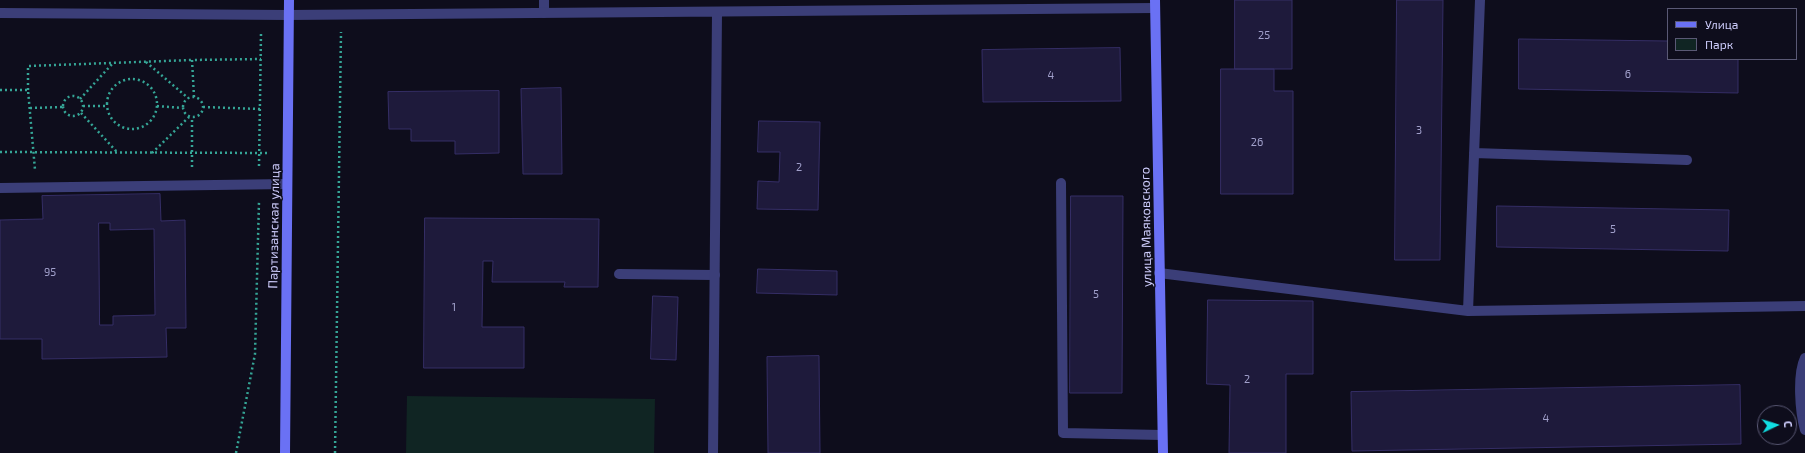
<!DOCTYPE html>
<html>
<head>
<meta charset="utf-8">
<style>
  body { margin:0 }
  #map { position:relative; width:1805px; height:453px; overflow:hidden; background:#0e0d1c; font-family:"Exo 2",sans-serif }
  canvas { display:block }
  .legend { position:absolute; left:1667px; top:8px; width:130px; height:52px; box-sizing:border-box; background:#0e0d1c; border:1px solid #5a5975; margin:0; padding:5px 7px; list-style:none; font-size:12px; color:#cdccfb }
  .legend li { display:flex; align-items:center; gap:8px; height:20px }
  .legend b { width:20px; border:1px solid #5a5975 }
  .north { position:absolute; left:1757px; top:405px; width:40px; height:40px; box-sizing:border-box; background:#0e0d1c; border:1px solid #5a5975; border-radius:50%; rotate:86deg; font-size:11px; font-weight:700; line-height:16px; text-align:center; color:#cdccfb }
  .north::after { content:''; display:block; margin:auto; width:14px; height:18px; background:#11dee2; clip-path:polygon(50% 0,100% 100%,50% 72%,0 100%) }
</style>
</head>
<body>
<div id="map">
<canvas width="1805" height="453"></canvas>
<ul class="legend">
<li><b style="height:5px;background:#6a71f4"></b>Улица</li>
<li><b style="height:11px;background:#102523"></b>Парк</li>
</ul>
<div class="north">С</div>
</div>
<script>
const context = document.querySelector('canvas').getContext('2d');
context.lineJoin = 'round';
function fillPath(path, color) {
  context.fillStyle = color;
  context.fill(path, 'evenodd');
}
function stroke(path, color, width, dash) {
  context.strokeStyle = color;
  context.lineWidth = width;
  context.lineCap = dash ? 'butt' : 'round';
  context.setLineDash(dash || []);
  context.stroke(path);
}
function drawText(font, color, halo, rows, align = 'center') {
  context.font = font + ' "Exo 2",sans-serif';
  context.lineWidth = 3;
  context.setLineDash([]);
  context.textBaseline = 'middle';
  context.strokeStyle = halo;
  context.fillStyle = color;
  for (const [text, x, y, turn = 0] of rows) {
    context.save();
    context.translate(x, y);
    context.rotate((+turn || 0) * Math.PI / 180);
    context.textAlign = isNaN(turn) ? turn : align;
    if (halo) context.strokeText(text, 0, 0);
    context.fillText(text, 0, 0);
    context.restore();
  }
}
const green = new Path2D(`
  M407,396l248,3 -1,54h-248z`);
const building = new Path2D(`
  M1235,0h57v69h-57z
  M1397,0h46l-3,260h-45z
  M1519,39l149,2v18h70v34l-219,-4z
  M1120,48l1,53 -138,1 -1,-52z
  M1221,69h53v22h19v103h-72z
  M561,88l1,86h-39l-2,-85z
  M499,91v62l-44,1v-13h-44v-12h-22l-1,-37z
  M759,121l61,1 -2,88 -61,-1 1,-28 21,1 1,-30h-22z
  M160,194l1,27 24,-1 1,108h-20l1,29 -125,2v-20h-42v-119l43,-1 -1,-23zM99,223h11v7l44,-1 1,86 -42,1v9h-13z
  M1071,196h52l-1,197h-52z
  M1497,206l232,4 -1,41 -231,-4z
  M425,218l174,1 -1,68h-34l1,-5h-73l1,-21h-10l-1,66h42v41h-100z
  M758,269l79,2v24l-80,-2z
  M653,296l25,1 -2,63 -25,-1z
  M1208,300l105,1v73h-27v79h-57l1,-68 -23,-1z
  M819,356l1,97h-52l-1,-96z
  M1740,385l1,59 -389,7 -1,-59z`);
const path = new Path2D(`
  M146,62l42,36
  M107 104a25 25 0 1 1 50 0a25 25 0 1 1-50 0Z
  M0,90h28l7,80
  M28,90v-24l164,-6
  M63 106a10 10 0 1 1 20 0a10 10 0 1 1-20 0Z
  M183 107a10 10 0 1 1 20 0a10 10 0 1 1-20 0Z
  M194,97l-2,-37 69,-1
  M80,99l33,-36
  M83,106h24
  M157,106l25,2
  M203,107l57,2
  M30,108l33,-1
  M81,113l36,39
  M0,152l269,1
  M152,153l37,-36
  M259,166l2,-133
  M192,167v-50
  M236,453l19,-99 4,-153
  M335,453l6,-421`);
const lane = new Path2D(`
  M544,13v-13
  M1474,153l213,7
  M1061,183l2,250 99,2
  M0,188l287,-4
  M1159,273l309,38 12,-311
  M619,274l96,1
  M1468,311l337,-5
  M1805,358c-8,17 -5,54 0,72`);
const street = new Path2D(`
  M0,13l288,2 867,-7
  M1803,420l2,1
  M713,453l4,-440`);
const secondary = new Path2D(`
  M1155,0l8,453
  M285,453l4,-453`);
const numberNames = [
  ["25",1264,35],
  ["6",1628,74],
  ["4",1051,75],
  ["3",1419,130],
  ["26",1257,142],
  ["2",799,167],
  ["5",1613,229],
  ["95",50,272],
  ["5",1096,294],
  ["1",454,307],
  ["2",1247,379],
  ["4",1546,418]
];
const streetNames = [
  ["Партизанская улица",274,226,-89],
  ["улица Маяковского",1146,227,-91]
];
fillPath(green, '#102523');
fillPath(building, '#1e1a3b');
stroke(building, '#352e66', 1);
stroke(path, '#35a596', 2.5, [2, 3]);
stroke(lane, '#3b3e78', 10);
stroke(street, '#3b3e78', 10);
stroke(secondary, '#6a71f4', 10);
drawText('11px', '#a1a0cb', null, numberNames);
drawText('13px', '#cdccfb', '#0e0d1c', streetNames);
</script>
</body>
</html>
